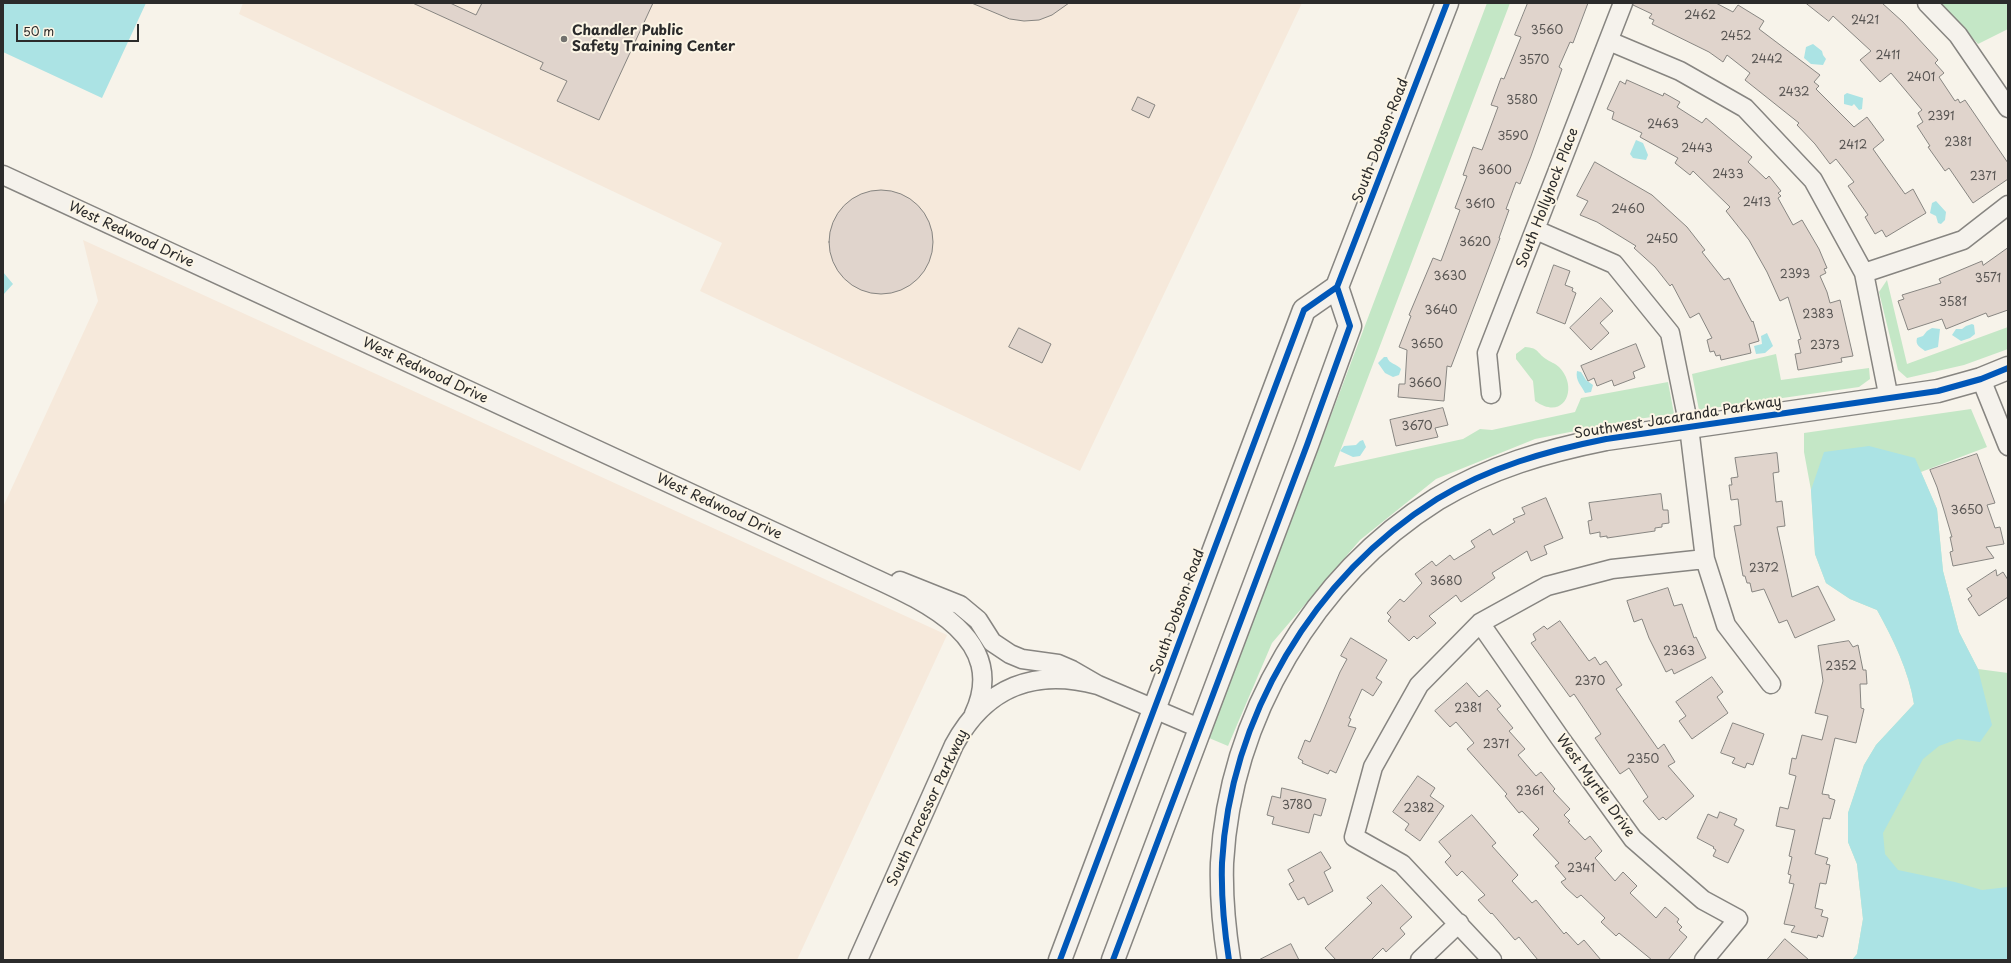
<!DOCTYPE html>
<html>
<head>
<meta charset="utf-8">
<style>
  body { margin:0 }
  #map { position:relative; width:2011px; height:963px; overflow:hidden; background:#f7f3ea; font-family:"Playpen Sans",sans-serif }
  canvas { display:block }
  .frame { position:absolute; inset:0; border:4px solid #2b2b2b; pointer-events:none }
  .scale { position:absolute; left:16px; top:24px; width:123px; height:18px; box-sizing:border-box; border:2px solid #2b2b2b; border-top:0; padding-left:5px; font-size:12px; line-height:14px; white-space:nowrap; color:#2b2b2b; -webkit-text-stroke:3px #fcf5e5; paint-order:stroke }
</style>
</head>
<body>
<div id="map">
<canvas width="2011" height="963"></canvas>
<div class="frame"></div>
<div class="scale">50 m</div>
</div>
<script>
const context = document.querySelector('canvas').getContext('2d');
context.lineJoin = 'round';
function fillPath(path, color) {
  context.fillStyle = color;
  context.fill(path, 'evenodd');
}
function stroke(path, color, width, dash) {
  context.strokeStyle = color;
  context.lineWidth = width;
  context.lineCap = dash ? 'butt' : 'round';
  context.setLineDash(dash || []);
  context.stroke(path);
}
function drawText(font, color, halo, rows, align = 'center') {
  context.font = font + ' "Playpen Sans",sans-serif';
  context.lineWidth = 4;
  context.setLineDash([]);
  context.textBaseline = 'middle';
  context.strokeStyle = halo;
  context.fillStyle = color;
  for (const [text, x, y, turn = 0] of rows) {
    context.save();
    context.translate(x, y);
    context.rotate((+turn || 0) * Math.PI / 180);
    context.textAlign = isNaN(turn) ? turn : align;
    if (halo) context.strokeText(text, 0, 0);
    context.fillText(text, 0, 0);
    context.restore();
  }
}
const built = new Path2D(`
  M243,3h1059l-222,468 -380,-180 22,-48 -483,-229z
  M83,240l864,395 -150,325h-794v-453l95,-206z`);
const green = new Path2D(`
  M1487,3h23l-176,464 129,-28 17,-10 12,1 83,-18 6,-14 87,-16 6,32 -44,6 -95,19 -99,40 -76,61 -88,103 -44,103 -19,-8z
  M1941,3h67v26l-30,15z
  M1887,280l20,84 101,-37v22l-44,16 -57,13 -9,-8 -19,-78z
  M1525,347c14,1 11,5 21,12 4,3 9,4 13,8 20,20 6,55 -24,34l-2,-20 -17,-22v-5z
  M1776,354l5,26 88,-12 1,11 -11,8 -160,23 -7,-36z
  M1971,409l16,38 -66,25 16,37 6,62 16,61 19,37 30,4v287h-156l5,-6 6,-35 -6,-55 -9,-22v-29l16,-48 12,-20 38,-41c-5,-33 -21,-65 -37,-94l-27,-11 -24,-16 -11,-29 -4,-64 -7,-38v-19z`);
const water = new Path2D(`
  M3,3h143l-44,95 -99,-46z
  M1813,44l9,7 1,4 3,4 -3,6 -12,-1 -7,-6 2,-11z
  M1847,93l16,5 -1,11 -3,1 -5,-6 -2,2 -8,-2v-9z
  M1636,140l7,3 5,12 -2,5 -13,-2 -3,-4z
  M1936,201l10,11 -1,8 -4,4 -3,-1 -2,-7 -6,-3 2,-10z
  M3,272l10,12 -10,11z
  M1972,324l2,1 1,9 -5,4 -9,3 -9,-6 4,-6h6l4,-3z
  M1932,328l8,1 -2,18 -13,4c-5,-4 -10,-6 -8,-13l6,-2 4,-5z
  M1767,333l6,13 -8,7 -9,1 -2,-8 8,-2 -1,-8z
  M1384,357h3c2,7 10,7 14,12l-2,6 -6,2 -8,-4 -7,-10z
  M1577,371l4,1 5,8 7,5 -2,7 -6,1c-3,-7 -10,-12 -8,-22z
  M1363,440l3,7 -6,9 -7,1 -13,-6 4,-5 12,-1 4,-4z
  M1869,446l46,12 22,51 6,62 16,61 19,37 14,56 -12,17 -22,-3 -19,7 -16,13 -40,74 2,21 13,16 57,12 27,8 26,-3v73h-156l5,-6 6,-35 -6,-55 -9,-22v-29l16,-48 12,-20 38,-41c-5,-33 -21,-65 -37,-94l-27,-11 -24,-16 -11,-29 -4,-64 13,-38z`);
const building = new Path2D(`
  M413,3h37l26,12 6,-12h171l-54,117 -42,-19 10,-20 -27,-12 3,-6z
  M972,3h97l-17,12 -13,5 -15,1 -14,-2z
  M1528,3h60l-15,40 -3,-1 -11,25 3,2 -31,87 -11,28 -4,-2 -10,27 3,1 -10,28h1l-49,129 -4,-1 -3,35 -46,-4 1,-13h6l2,-34 -8,-3 12,-31 -2,-1 24,-57 8,3 19,-51 -5,-2 12,-32 -4,-1 10,-28 9,3 16,-43 -7,-2 10,-27 3,1 17,-42 -6,-2z
  M1633,3h83l17,9 5,-7 26,16 -5,8 61,46 -6,7 5,4 -3,3 38,38 13,-10 17,23 -11,9 32,45 8,-5 13,24 -40,24 -4,-7 -7,4 -10,-17 3,-2 -20,-29 6,-4 -18,-23 -6,5 -15,-20 -18,-19 2,-2 -54,-43 5,-7 -23,-18 -4,7 -14,-10 -57,-28 2,-4 -5,-2 3,-4 -19,-9z
  M1806,3h76l21,19 35,38 -3,3 9,10 -5,4 16,24 3,-2 2,4 5,-3 43,63v16l-35,24 -24,-35 -4,3 -17,-24 2,-1 -13,-20 6,-4 -5,-9 4,-3 -31,-37 -11,9 -20,-22 11,-9 -38,-35 -4,5z
  M1627,80l36,16 1,-3 16,9 -3,5 25,16 4,-5 46,39 -4,5 18,17 3,-3 12,15 -3,2 3,3 -3,2 15,27 9,-5 17,29 8,19 -3,1 2,4 -6,3 7,16 3,11 10,-3 13,56 -12,2 1,4 -44,8 -3,-16 6,-1 -3,-13 3,-1 -13,-42 -8,4 -13,-29 -18,-32 -23,-29 4,-4 -37,-36 -3,4 -15,-12 3,-5 -38,-21 2,-4 -30,-14 2,-7 -7,-3 13,-28 5,3z
  M1138,97l17,8 -6,13 -17,-8z
  M1595,162l57,33 35,32 18,23 -3,2 22,28 5,-2 23,44 1,-1 6,20 -10,3 2,9 -30,7 -1,-5 -4,1 -2,-5 -4,1 -3,-12 5,-2 -13,-25 -9,5 -18,-34 -2,2 -15,-19 -21,-19 2,-2 -39,-24 -17,-7 8,-14 -11,-5z
  M829 242a52 52 0 1 1 104 0a52 52 0 1 1-104 0Z
  M2008,248v62l-20,7 -2,-4 -40,16 -4,-10 -34,11 -10,-29 6,-2 -2,-4 39,-12 -2,-4 43,-18 1,4z
  M1554,265l16,6 -5,14 8,3 -1,3 4,2 -11,31 -28,-11z
  M1601,298l12,13 -13,12 9,10 -18,17 -21,-22z
  M1019,328l32,16 -9,19 -33,-16z
  M1636,344l9,23 -12,5 2,6 -21,8 -2,-6 -15,6 -3,-8 -6,3 -7,-15z
  M1443,408l5,17 -13,3 3,9 -42,9 -6,-26z
  M1777,453l2,19 -6,1 3,29 6,-1 3,25 -8,1 15,70 26,-11 17,34 -40,18 -8,-18 -8,3 -15,-34 -12,3 -2,-9h-3l-2,-7h-2l-9,-50 7,-1 -3,-26 -7,1 -2,-15h3l-1,-7 7,-1 -3,-19z
  M1977,454l18,49 -8,2 8,23 5,-1 4,17 -18,3 8,11 -41,8 -3,-14 3,-1 -3,-14h2l-15,-50 -7,-17z
  M1661,494l2,16h5l1,13 -7,1v3l-7,1v3l-48,7v-2l-7,1v-5l-10,2 -2,-13 4,-1 -3,-17z
  M1546,498l17,40 -19,8 3,8 -16,7 -4,-10 -35,22 3,5 -34,24 -5,-7 -27,21 7,7 -19,16 -3,-3 -5,5 -21,-20 3,-4 -4,-4 13,-14 4,3 18,-19 -7,-9 17,-13 4,5 14,-11 4,5 21,-13 -4,-6 19,-12 3,6 22,-13 -2,-3 12,-5 -3,-6z
  M1996,570l1,6 6,-4 5,8v17l-29,19 -11,-17 4,-3 -5,-7z
  M1668,588l6,18 8,-2 12,34 2,-1 10,21 -32,16 -2,-5 -6,3 -17,-34 -7,-19 -8,3 -7,-21z
  M1560,621l29,40 6,-4 5,8 6,-4 16,24 -6,4 42,60 6,-5 11,18 -7,4 26,30 -28,24 -3,-3 -4,3 -16,-19 5,-4 -19,-29 -9,6 -25,-36 6,-4 -27,-40 -4,3 -39,-54 5,-3 -3,-6 11,-8 3,3z
  M1351,638l36,22 -11,18 6,4 -9,14 -11,-7 -13,29 2,1 -3,7 8,2 -20,45 -6,-3 -2,4 -26,-11 1,-2 -5,-3 7,-18 5,2 30,-70 7,-13 -6,-3z
  M1849,641l4,6 5,-2 5,25h3l1,14h-7l1,24 3,1 -8,34 -21,-5 -13,56 7,1v3l6,2 -5,19 -7,-1 -8,36 13,4 -2,6 4,1 -4,19 -6,-1 -5,25 8,2 -2,6 7,2 -5,19 -5,-2 -1,3 -26,-6 4,-6 -11,-2 10,-40 -5,-1 2,-8 -3,-1 4,-17 -3,-1 6,-26 -19,-4 4,-19 8,2 8,-33 -7,-2 3,-16 4,1 6,-24 20,5 6,-24 -13,-3 8,-32 -5,-35z
  M1712,677l11,15 -6,5 11,16 -36,26 -13,-18 7,-5 -10,-14z
  M1467,683l12,14 8,-7 14,16 -4,3 16,19 -4,3 16,18 -7,6 18,21 5,-4 14,17 -2,2 17,18 -6,6 6,6 -2,1 17,18 5,-4 12,15 -7,7 20,23 8,-9 14,14 -7,7 26,25 9,-11 14,12 -2,3 5,5 -3,3 8,7 -19,23h-16l-33,-27 -3,3 -15,-14 4,-4 -24,-23 -4,3 -11,-10 -5,-6 5,-3 -11,-13 4,-3 -26,-28 6,-6 -17,-18 -3,2 -14,-17 2,-2 -40,-45 7,-6 -18,-21 -6,5 -15,-16z
  M1733,723l31,11 -11,31 -6,-2 -2,5 -13,-5 3,-5 -14,-5z
  M1418,776l17,12 -5,8 14,10 -24,35 -15,-11 4,-6 -16,-12z
  M1282,788l44,11 -5,17 -7,-2 -5,19 -37,-9 2,-7 -7,-2 5,-19 8,2z
  M1720,812l17,7 -3,6 10,5 -16,33 -15,-7 3,-6 -3,-2 1,-1 -17,-9 11,-24 9,4z
  M1472,815l24,28 -4,3 26,29 -6,6 20,22 4,-3 28,34 2,-2 12,13 6,-5 17,20h-63l-19,-23 -4,3 -23,-27 -1,1 -13,-14 7,-5 -23,-24 -5,5 -12,-14 6,-6 -12,-14z
  M1321,852l10,16 -7,4 9,19 -25,14 -4,-8 -6,3 -9,-16 5,-3 -6,-11z
  M1382,885l30,32 -12,11 5,6 -19,18 -3,-4 -12,12h-35l-11,-12 47,-45 -5,-5z
  M1785,939l24,21h-42z
  M1291,944l8,16h-40z`);
const minor = new Path2D(`
  M1927,3l31,32 50,73
  M1609,41l71,30 65,37 68,72 51,93 25,126
  M3,175l845,391c58,28 165,64 126,148
  M1536,230l78,34 56,69 19,94 16,132 21,66 45,59
  M1864,273l99,-33 45,-35
  M1981,379l27,67
  M1491,394l-4,-41 136,-350
  M900,581l60,24 18,15 14,22 18,12 12,5 36,5 14,6 26,15 101,43
  M1480,623l80,115 73,101 70,61 35,19 -34,41
  M858,960l96,-215c32,-59 81,-77 144,-60
  M1420,960l39,-37
  M1492,960l-90,-96 -48,-27 19,-70 46,-82 61,-62 67,-37 65,-17 93,-10`);
const tertiary = new Path2D(`
  M1229,960c-5,-32 -8,-65 -7,-97 8,-146 91,-286 215,-364 53,-32 109,-48 169,-60l332,-48 43,-12 27,-11`);
const secondary = new Path2D(`
  M1060,960l244,-650 33,-23 110,-284
  M1113,960l194,-515 43,-119 -13,-39`);
const cycleway = new Path2D(`
  M1060,960l244,-650 33,-23 110,-284
  M1113,960l194,-515 43,-119 -13,-39
  M1229,960c-5,-32 -8,-65 -7,-97 8,-146 91,-286 215,-364 53,-32 109,-48 169,-60l332,-48 43,-12 27,-11`);
const markers = [
  [564,39,4,"#72716e"]
];
const numberNames = [
  ["2462",1700,16],
  ["2421",1865,21],
  ["3560",1547,31],
  ["2452",1736,37],
  ["2411",1888,56],
  ["2442",1767,60],
  ["3570",1534,61],
  ["2401",1921,78],
  ["2432",1794,93],
  ["3580",1522,101],
  ["2391",1941,117],
  ["2463",1663,125],
  ["3590",1513,137],
  ["2381",1958,143],
  ["2412",1853,146],
  ["2443",1697,149],
  ["3600",1495,171],
  ["2433",1728,175],
  ["2371",1983,177],
  ["2413",1757,203],
  ["3610",1480,205],
  ["2460",1628,210],
  ["2450",1662,240],
  ["3620",1475,243],
  ["2393",1795,275],
  ["3630",1450,277],
  ["3571",1988,279],
  ["3581",1953,303],
  ["3640",1441,311],
  ["2383",1818,315],
  ["3650",1427,345],
  ["2373",1825,346],
  ["3660",1425,384],
  ["3670",1417,427],
  ["3650",1967,511],
  ["2372",1764,569],
  ["3680",1446,582],
  ["2363",1679,652],
  ["2352",1841,667],
  ["2370",1590,682],
  ["2381",1468,709],
  ["2371",1496,745],
  ["2350",1643,760],
  ["2361",1530,792],
  ["3780",1297,806],
  ["2382",1419,809],
  ["2341",1581,869]
];
const poiNames = [
  ["Chandler Public",572,31],
  ["Safety Training Center",572,47]
];
const streetNames = [
  ["South Dobson Road",1381,141,-69],
  ["South Hollyhock Place",1548,198,-69],
  ["West Redwood Drive",131,235,25],
  ["West Redwood Drive",425,371,25],
  ["Southwest Jacaranda Parkway",1678,418,-9],
  ["West Redwood Drive",719,507,25],
  ["South Dobson Road",1178,612,-70],
  ["West Myrtle Drive",1595,786,54],
  ["South Processor Parkway",928,808,-65]
];
fillPath(built, '#f6e9db');
fillPath(green, '#c4e7c6');
fillPath(water, '#abe3e4');
fillPath(building, '#e0d4cc');
stroke(building, '#878581', 1);
stroke(minor, '#878581', 21);
stroke(tertiary, '#878581', 25);
stroke(secondary, '#878581', 25);
stroke(minor, '#f5f2ec', 18);
stroke(tertiary, '#f5f2ec', 22);
stroke(secondary, '#f5f2ec', 22);
stroke(cycleway, '#0057b8', 6);
for (const [x, y, r, color] of markers) {
  const dot = new Path2D();
  dot.arc(x, y, r, 0, 2 * Math.PI);
  context.fillStyle = color;
  context.fill(dot);
  stroke(dot, '#fcf5e5', 1.5);
}
drawText('12px', '#585553', null, numberNames);
drawText('bold 14px', '#2b2b2b', '#fcf5e5', poiNames, 'left');
drawText('14px', '#2b2b2b', '#fcf5e5', streetNames);
</script>
</body>
</html>
